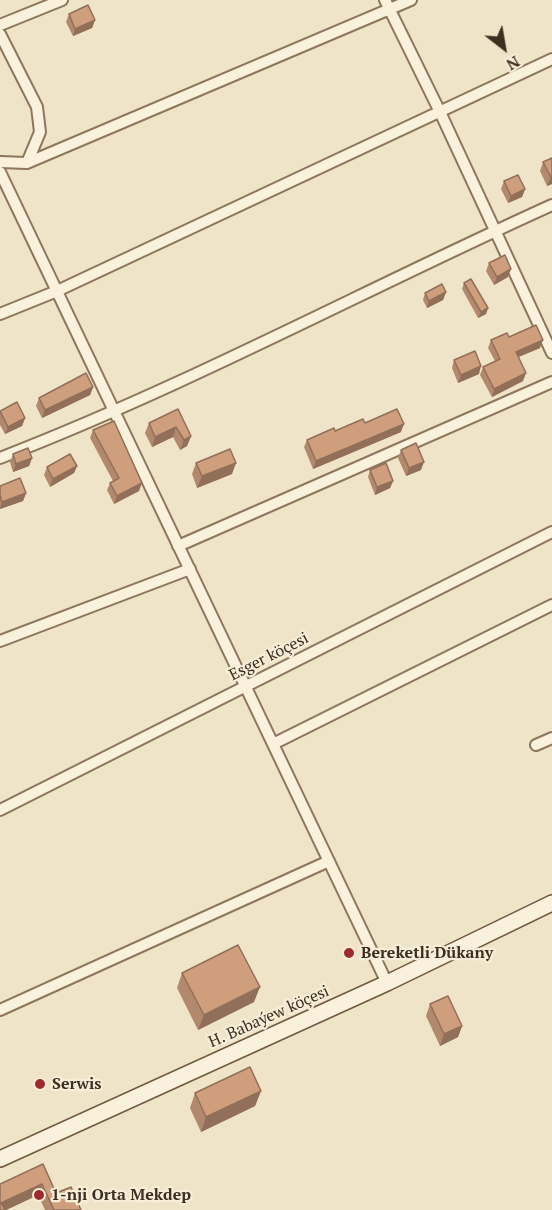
<!DOCTYPE html>
<html>
<head>
<meta charset="utf-8">
<style>
  body { margin:0 }
  #map { position:relative; width:552px; height:1210px; overflow:hidden; background:#f0e4c8; font-family:"PT Serif",serif }
  canvas { display:block }
  .north { position:absolute; left:474px; top:18px; width:60px; height:60px; -webkit-text-stroke:4px #f7eed8; paint-order:stroke; rotate:149deg; font-size:16px; font-weight:700; line-height:24px; text-align:center; color:#3d2e20 }
  .north::after { content:''; display:block; margin:auto; width:21px; height:27px; background:#3d2e20; clip-path:polygon(50% 0,100% 100%,50% 72%,0 100%) }
</style>
</head>
<body>
<div id="map">
<canvas width="552" height="1210"></canvas>
<div class="north">N</div>
</div>
<script>
const context = document.querySelector('canvas').getContext('2d');
context.lineJoin = 'round';
function stroke(path, color, width, dash) {
  context.strokeStyle = color;
  context.lineWidth = width;
  context.lineCap = dash ? 'butt' : 'round';
  context.setLineDash(dash || []);
  context.stroke(path);
}
function fillPath(path, color) {
  context.fillStyle = color;
  context.fill(path, 'evenodd');
}
function drawText(font, color, halo, rows, align = 'center') {
  context.font = font + ' "PT Serif",serif';
  context.lineWidth = 4.5;
  context.setLineDash([]);
  context.textBaseline = 'middle';
  context.strokeStyle = halo;
  context.fillStyle = color;
  for (const [text, x, y, turn = 0] of rows) {
    context.save();
    context.translate(x, y);
    context.rotate((+turn || 0) * Math.PI / 180);
    context.textAlign = isNaN(turn) ? turn : align;
    if (halo) context.strokeText(text, 0, 0);
    context.fillText(text, 0, 0);
    context.restore();
  }
}
const street = new Path2D(`
  M385,0l55,112 112,241
  M0,25l62,-25
  M0,34l37,73 3,25 -13,31 -27,-1
  M27,163l384,-163
  M0,172l387,811
  M0,314l57,-23 495,-232
  M0,458c189,-73 368,-170 552,-253
  M178,546l374,-164
  M0,641l190,-72
  M273,744l279,-139
  M536,745l16,-7
  M0,810l552,-278
  M0,1010l329,-149`);
const secondary = new Path2D(`
  M0,1159l387,-176 165,-80`);
const wall = new Path2D(`
  M69,14l26,6 -3,8 -19,8 -7,-14z
  M552,158v26l-5,2 -7,-15 3,-9z
  M504,181l21,8 -3,8 -14,6 -7,-14z
  M489,263l19,14 -14,8 -8,-14z
  M464,283l24,25 -2,6 -8,4 -16,-29z
  M446,292l-3,8 -16,8 -4,-8 2,-7z
  M509,337l31,11 -21,9 4,24 -31,16 -12,-22 3,-8 12,-6 -7,-13 3,-8z
  M454,360l25,14 -21,9 -6,-15z
  M93,387l-3,8 -48,23 -6,-12 3,-8z
  M178,409l13,27 -4,10 -7,4 -7,-13 -21,10 -7,-14 4,-10z
  M0,411l25,7 -3,8 -17,8 -5,-9z
  M365,423l36,9 -88,37 -9,-22 3,-7z
  M93,430l46,61 -25,13 -7,-14 3,-7 3,-2 -23,-43z
  M401,450l20,20 -15,6 -8,-18z
  M13,454l19,4 -3,8 -16,6 -3,-10z
  M196,463l36,11 -35,14 -5,-14z
  M77,466l-3,7 -24,14 -6,-12 3,-8z
  M370,470l23,11 -3,7 -15,7 -7,-18z
  M0,486l26,7 -3,8 -23,8z
  M182,973l72,29 -56,28 -21,-42z
  M430,1004l32,22 -4,11 -18,9 -14,-30z
  M261,1091l-6,15 -54,26 -11,-24 5,-15z
  M43,1164l13,29 25,17h-36l-7,-15 -32,15h-6z`);
const shadedWall = new Path2D(`
  M95,20l-3,8 -19,8 2,-7z
  M551,177h1v7l-5,2z
  M525,189l-3,8 -14,6 3,-7z
  M511,269l-3,8 -14,8 3,-8z
  M446,292l-3,8 -16,8 2,-7z
  M488,308l-2,6 -8,4 3,-6z
  M543,340l-3,8 -27,11 3,-7z
  M481,366l-2,8 -21,9 3,-8z
  M526,373l-3,8 -31,16 2,-8z
  M93,387l-3,8 -48,23 3,-8z
  M25,418l-3,8 -17,8 3,-7z
  M404,424l-3,8 -88,37 3,-8z
  M176,427l-3,10 -21,10 3,-10z
  M191,436l-4,10 -7,4 4,-10z
  M32,458l-3,8 -16,6 3,-8z
  M424,462l-3,8 -15,6 3,-8z
  M236,463l-4,11 -35,14 5,-12z
  M77,466l-3,7 -24,14 3,-8z
  M393,481l-3,7 -15,7 2,-8z
  M142,483l-3,8 -25,13 3,-8z
  M26,493l-3,8 -23,8 2,-7z
  M260,987l-6,15 -56,28 6,-15z
  M462,1026l-4,11 -18,9 4,-12z
  M261,1091l-6,15 -54,26 5,-15z
  M42,1184l-4,11 -32,15h-6l1,-7z`);
const building = new Path2D(`
  M88,5l7,15 -20,9 -6,-15z
  M552,158v19h-1l-8,-15z
  M518,175l7,14 -14,7 -7,-15z
  M505,255l6,14 -14,8 -8,-14z
  M471,279l17,29 -7,4 -17,-29z
  M442,284l4,8 -17,9 -4,-8z
  M536,325l7,15 -27,12 10,21 -32,16 -11,-22 17,-8 -9,-19 16,-7 2,4z
  M475,351l6,15 -20,9 -7,-15z
  M86,373l7,14 -48,23 -6,-12z
  M17,402l8,16 -17,9 -8,-16z
  M178,409l13,27 -7,4 -8,-13 -21,10 -6,-14z
  M397,409l7,15 -88,37 -9,-21 27,-12 1,3 28,-12 2,4z
  M114,421l28,62 -25,13 -7,-13 9,-5 -26,-48z
  M416,443l8,19 -15,6 -8,-18z
  M28,448l4,10 -16,6 -3,-10z
  M230,449l6,14 -34,13 -6,-13z
  M70,454l7,12 -24,13 -6,-12z
  M386,463l7,18 -16,6 -7,-17z
  M20,478l6,15 -24,9 -2,-7v-9z
  M238,945l22,42 -56,28 -22,-42z
  M448,996l14,30 -18,8 -14,-30z
  M250,1067l11,24 -55,26 -11,-24z
  M43,1164l13,29 15,-6 10,23h-27l-12,-26 -41,19 4,7h-5v-26z`);
const markers = [
  [349,953,6,"#9e2a2b"],
  [40,1084,6,"#9e2a2b"],
  [39,1195,6,"#9e2a2b"]
];
const streetNames = [
  ["Esger köçesi",269,657,-27],
  ["H. Babaýew köçesi",269,1017,-24]
];
const poiNames = [
  ["Bereketli Dükany",361,953],
  ["Serwis",52,1084],
  ["1-nji Orta Mekdep",51,1195]
];
stroke(street, '#8d765c', 14);
stroke(secondary, '#6f573f', 18);
stroke(street, '#faf1dc', 10);
stroke(secondary, '#faf1dc', 15);
fillPath(wall, '#b2896c');
fillPath(shadedWall, '#916f58');
fillPath(building, '#cf9f7d');
stroke(building, '#916f58', 1.5);
for (const [x, y, r, color] of markers) {
  const dot = new Path2D();
  dot.arc(x, y, r, 0, 2 * Math.PI);
  context.fillStyle = color;
  context.fill(dot);
  stroke(dot, '#f7eed8', 2);
}
drawText('16px', '#3d2e20', '#f7eed8', streetNames);
drawText('bold 16px', '#3d2e20', '#f7eed8', poiNames, 'left');
</script>
</body>
</html>
